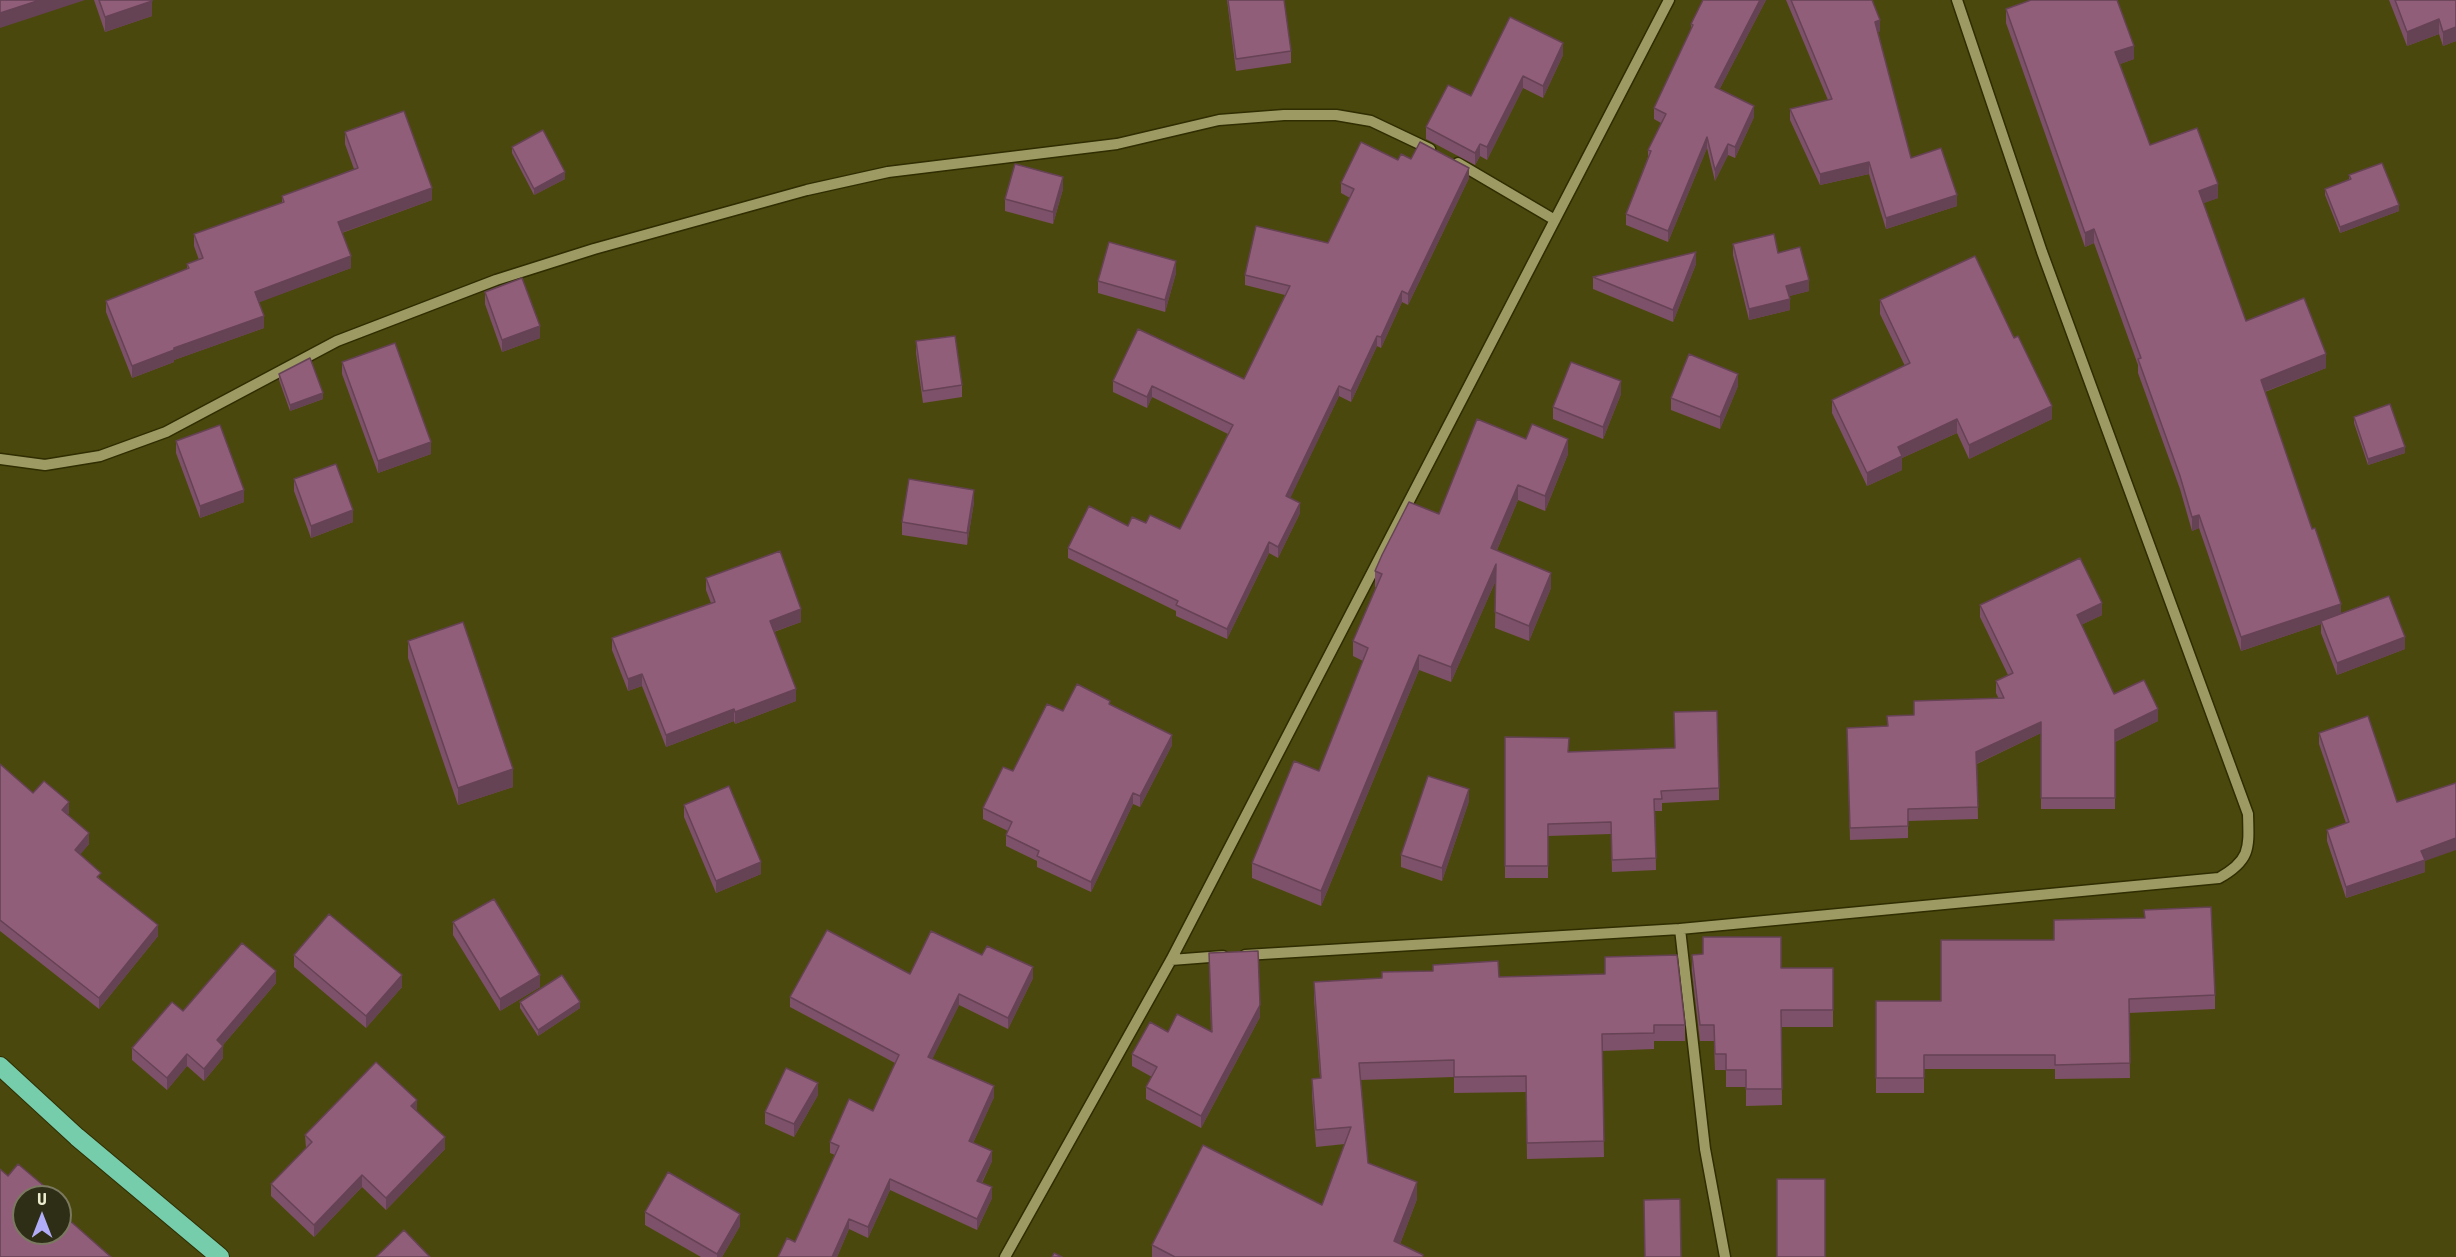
<!DOCTYPE html>
<html>
<head>
<meta charset="utf-8">
<style>
  body { margin:0 }
  #map { position:relative; width:2456px; height:1257px; overflow:hidden; background:#4b480d; font-family:"Asap Condensed",sans-serif }
  canvas { display:block }
  .north { position:absolute; left:12px; top:1185px; width:60px; height:60px; box-sizing:border-box; background:#2e2d16; border:2px solid #7a7960; border-radius:50%; rotate:0deg; font-size:16px; font-weight:700; line-height:24px; text-align:center; color:#ececcf }
  .north::after { content:''; display:block; margin:auto; width:21px; height:27px; background:#b2adf9; clip-path:polygon(50% 0,100% 100%,50% 72%,0 100%) }
</style>
</head>
<body>
<div id="map">
<canvas width="2456" height="1257"></canvas>
<div class="north">U</div>
</div>
<script>
const context = document.querySelector('canvas').getContext('2d');
context.lineJoin = 'round';
function stroke(path, color, width, dash) {
  context.strokeStyle = color;
  context.lineWidth = width;
  context.lineCap = dash ? 'butt' : 'round';
  context.setLineDash(dash || []);
  context.stroke(path);
}
function fillPath(path, color) {
  context.fillStyle = color;
  context.fill(path, 'evenodd');
}
const minor = new Path2D(`
  M1458,163l97,57
  M0,459l45,6 55,-9 66,-24 171,-91 159,-61 98,-31 213,-59 81,-18 229,-28 102,-24 65,-5h52l35,6 59,28
  M1680,929l25,220 20,108
  M1245,955l435,-26 539,-51c32,-18 30,-30 29,-64l-206,-562 -85,-252
  M1171,960l52,-4
  M1005,1257l166,-297 498,-960`);
const highway = new Path2D(`
  M0,1066l77,71 143,120`);
const wall = new Path2D(`
  M94,0h58v16l-47,16z
  M1227,0h57l7,51v12l-55,8z
  M1766,0l-47,90 35,27 -19,41 -7,-3 -13,26 -8,-33 -39,94 -42,-17v-11l22,-57v-7l13,-27 -7,-4v-11l37,-79v-5z
  M1786,0h86l8,31 -2,1 33,126 46,48 -71,23 -17,-55 -49,11 -30,-65v-11l38,-9z
  M2389,0h67v41l-13,5 -4,-12 -32,12z
  M2006,9l128,50 -14,5 30,81 68,53 -15,5 43,118 80,47 -61,24 76,222 64,35 -68,26 -16,-42v-9l-80,27 -42,-123 -7,3 -12,-42 -42,-116v-8l-44,-122 -9,4 -79,-224z
  M1563,55l-20,43 -20,-10 -36,72 -7,-4 -5,9 -49,-26v-12l45,-31z
  M345,132l87,68 -90,33 9,35 -92,34 5,26 -90,32v2l-42,16 -26,-66v-11l81,-32v-5l12,-4 -5,-14v-12l88,-31v-7l72,-27 -9,-25z
  M512,147l53,32 -31,16 -22,-42z
  M1411,159l58,19 -61,127 -6,-3 -21,46 -4,-2 -26,56 -12,-6 -49,102 10,15 -22,45 -9,-5 -42,86 -51,-23v-5l-108,-53v-10l60,-22 18,-3 34,6 48,-95 -76,-37 -5,11 -34,-16v-11l131,-2 41,-84 -40,-10v-10l83,-32 22,-45 -9,-5v-10l57,-23z
  M2349,175l50,36 -59,22 -15,-38v-6l24,-9z
  M1063,189l-10,35 -48,-13v-12z
  M1733,244l45,9 31,38 -20,5 1,14 -41,10 -16,-65z
  M1696,264l-23,58 -80,-33v-12z
  M1176,273l-11,39 -67,-19v-12z
  M485,292l55,46 -38,14 -17,-48z
  M1880,300l172,119 -83,40 -12,-26 -55,25v12l-35,16 -35,-73v-13l73,-34 -25,-52z
  M916,341l46,44v12l-39,6 -7,-50z
  M342,362l89,92 -53,19 -36,-99z
  M279,374l44,25 -33,12 -11,-31z
  M1738,386l-18,43 -49,-19v-12z
  M1621,394l-18,45 -50,-20v-12z
  M2354,417l51,36 -37,12 -14,-42z
  M1526,439l42,15 -23,57 -27,-11 -21,50 54,38 -22,53 -34,-13 1,-48 -45,102 -32,-12 -98,236 -69,-28v-15l67,-92 44,-110 -10,-5v-15l23,-54h-1v-16l64,-57z
  M176,441l68,61 -44,16 -24,-65z
  M294,479l59,43 -42,16 -17,-47z
  M974,502l-7,43 -65,-10v-13z
  M706,578l95,44 -27,10 22,69 -61,23 -1,-3 -68,26 -24,-61 -14,5 -16,-41v-12l99,-35 -5,-13z
  M1980,605l122,10 -21,10 33,69 44,27 -43,21v67h-74v-76l-64,31 1,55 -70,2v17l-58,2 -3,-100 40,-14v-10l27,-1 85,-16 -3,-6v-12l12,-6 -28,-58z
  M408,641l105,146 -55,18 -50,-147z
  M1110,704l62,41 -32,62 -7,-3 -42,88 -54,-25v-6l-31,-15v-11l2,-4 -25,-12v-11l30,-37 50,-60z
  M1674,712l45,76v12l-57,3v8h-7l1,59 -44,2 -1,-38 -63,2v42h-43v-141l64,15 106,-4z
  M2319,733l78,69 28,59v11l-79,26 -19,-57v-11l19,-7 -27,-79z
  M0,764l33,29 36,20 -2,2 22,29 -9,10 21,26 57,56 -59,73 -99,-78z
  M1469,801l-27,80 -41,-14v-12z
  M684,805l77,69 -45,19 -32,-76z
  M453,922l87,65 -40,24 -47,-76z
  M1209,953l51,64 -59,111 -55,-29v-12l6,-10 -20,-11v-12l36,-22h43z
  M294,955l108,32 -36,41 -72,-61z
  M982,955l51,23 -25,51 -49,-24 -27,54 62,38 -21,46 19,18 -10,22 10,15 -15,32 -87,-40 -22,48 -19,-9 -12,28h-59l17,-15 40,-87 -5,-2v-11l43,-31 22,-48 -105,-56v-10l120,-23z
  M1692,955l89,13h52v59h-52l1,78 -36,1v-19h-20v-17h-11l-1,-29h-14l-8,-70z
  M1499,977l186,48v16h-31v8l-52,2 2,106 -77,2 -1,-67 -72,1v-16l-94,3 8,83 49,36 -17,45 23,13h-271v-12l170,-40 23,-61 -29,3 -4,-52v-16l8,-1 -6,-79v-17z
  M276,983l-53,62v13l-19,23 -17,-15 -20,24 -35,-30v-12l51,-37z
  M2215,995v14l-86,4 1,65 -75,1v-10h-131v24h-48v-92h65z
  M520,1002l60,6 -42,28 -18,-28z
  M818,1095l-24,42 -29,-13v-12z
  M417,1111l28,38 -59,61 -24,-23 -48,50 -43,-41v-12l35,-36 -1,-13z
  M645,1212l95,14 -18,31h-21l-56,-32z`);
const shadedWall = new Path2D(`
  M40,0h45l-85,28v-15z
  M1760,0h6l-51,98v-11z
  M152,1v15l-47,16v-15z
  M2439,19v15l-32,12v-14z
  M1880,20v11l-5,2v-11z
  M2456,27v14l-13,5v-14z
  M1563,43v12l-20,43v-12z
  M2134,46v13l-19,7v-14z
  M1523,76v12l-36,72v-13z
  M1754,106v11l-19,41v-11z
  M1707,137v11l-39,94v-11z
  M1480,144v12l-5,9v-12z
  M1728,144v11l-13,26v-11z
  M1869,162v12l-49,11v-11z
  M1469,168v10l-61,127v-11z
  M565,172v7l-31,16v-6z
  M1063,177v12l-10,35v-12z
  M2218,184v14l-19,7v-14z
  M432,188v12l-94,34v-12z
  M1957,195v11l-71,23v-11z
  M2399,205v6l-59,22v-6z
  M2094,229v14l-9,4v-14z
  M1696,252v12l-23,58v-12z
  M351,256v12l-96,36v-12z
  M1176,261v12l-11,39v-12z
  M1809,280v11l-23,6v-11z
  M1402,291v11l-21,46v-11z
  M1790,299v11l-41,10v-11z
  M264,316v12l-90,32v2l-42,16v-12l42,-18z
  M540,326v12l-38,14v-12z
  M1377,336v10l-26,56v-11z
  M2326,354v14l-65,25v-13z
  M1738,374v12l-18,43v-12z
  M1621,381v13l-18,45v-12z
  M1152,386v11l-5,11v-11z
  M1339,386v10l-53,111v-11z
  M323,393v6l-33,12v-6z
  M2052,406v13l-83,40v-14z
  M1957,419v14l-55,25v12l-35,16v-13l31,-26z
  M1568,439v15l-23,57v-15z
  M431,442v12l-53,19v-12z
  M2405,447v6l-37,12v-6z
  M1518,485v15l-27,64v-16z
  M244,490v12l-44,16v-12z
  M974,490v12l-7,43v-12z
  M1300,503v10l-22,45v-11z
  M353,510v12l-42,16v-12z
  M2199,515v13l-7,3v-14z
  M1269,542v11l-42,86v-10z
  M1496,564v16l-45,102v-15z
  M1551,573v15l-22,53v-15z
  M2102,603v12l-25,12v-12z
  M2341,604v14l-20,3v3l-80,27v-14z
  M801,609v13l-31,11v-12z
  M2405,637v12l-68,26v-12z
  M1419,655v15l-98,236v-15z
  M642,674v12l-14,5v-12z
  M796,689v12l-61,23v-12z
  M734,709v12l-68,26v-12z
  M2158,709v12l-43,21v-12z
  M2041,722v11l-65,31v-12z
  M1172,735v10l-32,62v-11z
  M513,769v18l-55,18v-17z
  M1469,789v12l-27,80v-13z
  M1133,793v11l-42,88v-10z
  M69,802v11l-7,8v-11z
  M89,833v11l-14,17v-11z
  M2456,838v12l-31,11v11l-79,26v-11l75,-36z
  M761,862v12l-45,19v-12z
  M158,925v11l-59,73v-11z
  M1033,967v11l-25,51v-11z
  M276,971v12l-59,69v-12z
  M402,975v12l-36,41v-12z
  M540,975v12l-40,24v-12z
  M959,994v11l-31,63v-11z
  M580,1002v6l-42,28v-6z
  M1260,1005v12l-59,111v-12z
  M223,1046v12l-19,23v-12z
  M187,1054v12l-20,24v-12z
  M818,1083v12l-24,42v-13z
  M994,1086v11l-25,55v-11z
  M417,1100v12l-6,-6z
  M445,1137v12l-59,61v-12z
  M992,1151v10l-15,31v-11z
  M362,1175v12l-48,50v-12z
  M890,1179v11l-22,48v-11z
  M1417,1182v17l-22,58 -1,-16z
  M992,1187v11l-15,32v-11z
  M65,1204v15l-5,7v-15z
  M740,1214v12l-18,31h-5v-3z
  M849,1219v10l-12,28h-5z`);
const building = new Path2D(`
  M0,0h40l-40,13z
  M99,0h53v1l-47,16z
  M1228,0h56l7,51 -55,8z
  M1703,0h57l-45,87 39,19 -19,41 -7,-3 -13,26 -8,-33 -39,94 -42,-17 25,-63 -3,-1 18,-36 -12,-6 39,-83 -2,-1z
  M1791,0h81l8,20 -5,2 36,136 30,-10 16,47 -71,23 -17,-56 -49,12 -30,-65 42,-10z
  M2031,0h86l17,46 -19,6 35,93 47,-17 21,56 -19,7 47,130 58,-23 22,56 -65,26 51,149 3,-1 26,76 -100,33 -42,-122 -7,2 -12,-41 -42,-117 3,-1 -47,-129 -9,4 -79,-224z
  M2395,0h61v27l-13,5 -4,-13 -32,13z
  M1510,17l53,26 -20,43 -20,-10 -36,71 -7,-3 -5,9 -49,-26 22,-42 23,11z
  M404,111l28,77 -94,34 13,34 -96,36 9,24 -90,32v2l-42,16 -26,-65 83,-33 -2,-4 16,-6 -9,-24 90,-32 -2,-6 76,-28 -13,-36z
  M543,130l22,42 -31,17 -22,-42z
  M1361,142l37,18 3,-6 10,5 9,-17 49,26 -61,126 -6,-3 -21,46 -4,-1 -26,55 -12,-5 -53,110 14,7 -22,44 -9,-5 -42,87 -51,-24 2,-4 -110,-53 21,-42 39,20 4,-9 14,6 4,-8 30,14 53,-104 -81,-39 -5,11 -34,-16 25,-52 106,50 46,-93 -45,-11 11,-49 72,17 26,-54 -13,-6z
  M2382,163l17,42 -59,22 -15,-38 26,-10 -2,-4z
  M1015,164l48,13 -10,35 -48,-13z
  M1774,234l4,19 22,-6 9,33 -23,6 4,13 -41,10 -16,-65z
  M1109,242l67,19 -11,39 -67,-19z
  M1696,252l-23,58 -80,-33z
  M1975,256l39,82 4,-2 34,70 -83,39 -12,-26 -59,28 4,9 -35,17 -35,-73 78,-37 -30,-63z
  M522,278l18,48 -38,14 -17,-48z
  M955,336l7,49 -39,6 -7,-50z
  M395,343l36,99 -53,19 -36,-99z
  M1689,354l49,20 -18,43 -49,-19z
  M310,358l13,35 -33,12 -11,-31z
  M1571,362l50,19 -18,46 -50,-20z
  M2390,404l15,43 -37,12 -14,-42z
  M1477,419l49,20 6,-15 36,15 -23,57 -27,-11 -27,63 60,25 -22,53 -34,-14 1,-48 -45,103 -32,-12 -98,236 -69,-28 42,-102 25,10 49,-123 -15,-7 29,-67 -7,-3 7,-16 27,-53 30,12z
  M220,425l24,65 -44,16 -24,-65z
  M336,464l17,46 -42,16 -17,-47z
  M909,479l65,11 -7,43 -65,-11z
  M780,551l21,58 -31,12 26,68 -61,23 -1,-3 -68,26 -24,-61 -14,5 -16,-41 103,-36 -9,-24z
  M2080,558l22,45 -25,12 37,79 30,-14 14,29 -43,21v68h-74v-76l-65,30 2,55 -70,2v17l-58,2 -3,-100 41,-2 -1,-10 27,-1v-14l90,-3 -8,-17 17,-8 -33,-68z
  M2389,596l16,41 -68,26 -16,-42z
  M463,622l50,147 -55,19 -50,-147z
  M1077,684l33,17 -1,3 63,31 -32,61 -7,-3 -42,89 -54,-26 2,-5 -33,-16 6,-13 -29,-14 20,-41 10,4 34,-67 16,7z
  M1717,711l2,77 -58,3 1,8h-8l2,59 -44,2 -1,-38 -63,2v42h-43v-129l64,1 -1,14 107,-4 -1,-36z
  M2368,716l29,86 59,-19v55l-35,13 4,9 -79,27 -19,-57 22,-8 -30,-89z
  M0,764l33,29 11,-12 25,21 -7,8 27,23 -14,17 26,23 -4,4 61,48 -59,73 -99,-78z
  M1428,776l41,13 -27,79 -41,-13z
  M729,786l32,76 -45,19 -32,-76z
  M494,899l46,76 -40,24 -47,-77z
  M2211,907l4,88 -86,4 1,64 -75,2v-10h-131v23h-48v-77h65v-61h113v-20l91,-2 -1,-8z
  M329,914l73,61 -36,41 -72,-61z
  M827,930l83,44 21,-43 51,24 5,-9 46,21 -25,51 -49,-24 -31,63 66,29 -25,55 23,10 -15,30 15,6 -15,32 -87,-40 -22,48 -19,-8 -17,38h-54l9,-19 8,4 44,-96 -9,-4 19,-43 24,12 26,-56 -109,-58z
  M1703,937h78v31h52v42h-52l1,79h-36v-19h-20v-16h-11l-1,-29h-14l-8,-70 11,-1z
  M242,943l34,28 -59,69 6,6 -19,23 -17,-15 -20,24 -35,-30 40,-46 11,9z
  M1258,951l2,54 -59,111 -55,-29 11,-20 -25,-13 18,-32 18,10 9,-18 35,18 -3,-79z
  M1677,955l8,70h-31v8l-52,1 2,107 -77,2 -1,-67 -72,1v-17l-95,3 9,100 49,19 -23,59 29,14 -1,2h-247l-23,-12 51,-100 119,60 29,-78 -35,3 -4,-51 9,-1 -7,-96 68,-4v-6l51,-1v-6l65,-4 1,16 106,-3v-17z
  M562,975l18,27 -42,28 -18,-28z
  M376,1062l41,38 -6,6 34,31 -59,61 -24,-23 -48,50 -43,-41 41,-42 -7,-7z
  M786,1068l32,15 -24,41 -29,-12z
  M18,1164l39,33h-33v36h36v-21l51,45h-111v-88l8,7z
  M668,1172l72,42 -23,40 -72,-42z
  M1777,1179h48v78h-48z
  M1680,1199l1,58h-36l-1,-57z
  M60,1200l5,4 -5,7z
  M404,1230l26,27h-54z
  M1054,1253l8,4h-10z`);
stroke(minor, '#2f2d01', 13);
stroke(highway, '#2f2d01', 20);
stroke(minor, '#9d9b63', 10);
stroke(highway, '#76cdab', 18);
fillPath(wall, '#7d5169');
fillPath(shadedWall, '#664255');
fillPath(building, '#915e7a');
stroke(building, '#664255', 1.5);
</script>
</body>
</html>
